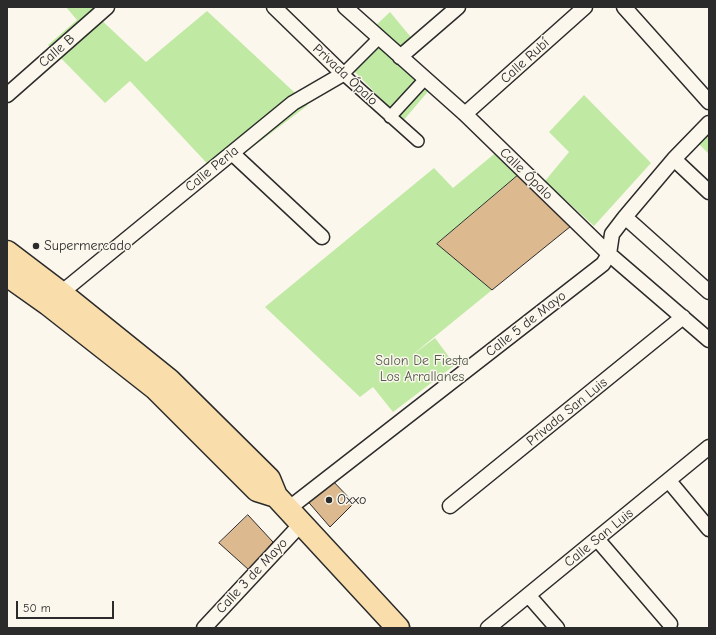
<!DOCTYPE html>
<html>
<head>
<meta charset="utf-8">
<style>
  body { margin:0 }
  #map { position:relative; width:716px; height:635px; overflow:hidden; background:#fbf7ec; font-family:"Comic Neue",sans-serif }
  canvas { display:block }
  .frame { position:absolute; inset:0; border:8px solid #2b2b2b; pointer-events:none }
  .scale { position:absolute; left:16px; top:601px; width:98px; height:18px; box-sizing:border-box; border:2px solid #2b2b2b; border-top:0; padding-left:5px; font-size:12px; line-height:14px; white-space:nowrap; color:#2b2b2b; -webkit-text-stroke:3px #fbf7ec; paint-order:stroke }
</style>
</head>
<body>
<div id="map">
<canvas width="716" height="635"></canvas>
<div class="frame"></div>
<div class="scale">50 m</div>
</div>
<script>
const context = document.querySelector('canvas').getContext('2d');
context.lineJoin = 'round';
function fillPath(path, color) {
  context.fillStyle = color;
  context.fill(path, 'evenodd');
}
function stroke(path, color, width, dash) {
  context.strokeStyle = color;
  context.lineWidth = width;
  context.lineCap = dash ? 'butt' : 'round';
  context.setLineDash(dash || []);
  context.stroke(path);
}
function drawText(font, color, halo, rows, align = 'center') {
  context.font = font + ' "Comic Neue",sans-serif';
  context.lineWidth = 3;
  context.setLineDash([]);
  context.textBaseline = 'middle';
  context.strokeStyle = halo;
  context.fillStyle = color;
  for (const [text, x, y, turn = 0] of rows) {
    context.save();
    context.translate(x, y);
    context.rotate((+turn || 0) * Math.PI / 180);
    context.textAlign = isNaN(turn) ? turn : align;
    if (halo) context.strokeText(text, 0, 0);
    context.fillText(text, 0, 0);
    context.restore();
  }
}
const green = new Path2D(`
  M66,7h40l-9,9 49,46 61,-51 101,94 -91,69 -87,-93 -25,22 -57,-58 29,-25z
  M390,12l25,30 -15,14 -28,-27z
  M380,40l51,48 -28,33 -51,-52z
  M584,95l67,68 -57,63 -49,-45 24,-29 -20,-20z
  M709,133v21l-10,-10z
  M499,150l23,22 -85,72 55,46 -81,66 24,-18 20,27 -62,47 -20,-25 -13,10 -95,-90 169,-139 19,20z`);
const building = new Path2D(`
  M522,172l54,50 -84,68 -55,-46z
  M329,477l25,26 -24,24 -26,-30z
  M248,515l25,27 -24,28 -30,-27z`);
const pedestrian = new Path2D(`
  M379,38l-36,36 75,67
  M390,117l35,-38`);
const minor = new Path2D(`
  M345,7l120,107 144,140 100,86
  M624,7l85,95
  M400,57l58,-50
  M7,95l100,-88
  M465,114l120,-107
  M232,153l90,84
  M674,159l35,33
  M625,217l84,75
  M56,297l237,-194 50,-29 -69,-67
  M669,481l40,48
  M450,506l233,-189
  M288,509l315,-245 6,-10 3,-20 13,-17 49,-58 35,-36
  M597,539l73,85
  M529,596l28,32
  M204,628l97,-104
  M488,628l221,-181`);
const primary = new Path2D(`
  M7,252l54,41 108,87 100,99 7,17 122,132
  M7,275l41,29 107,84 102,102 19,6`);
const markers = [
  [36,246,4,"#2b2b2b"],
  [329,500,4,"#2b2b2b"]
];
const streetNames = [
  ["Calle B",57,51,-41],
  ["Calle Rubí",525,61,-42],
  ["Privada Ópalo",345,75,43],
  ["Calle Perla",212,169,-39],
  ["Calle Ópalo",526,174,44],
  ["Calle 5 de Mayo",526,324,-38],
  ["Privada San Luis",567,412,-39],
  ["Calle San Luis",599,538,-39],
  ["Calle 3 de Mayo",252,576,-47]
];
const poiNames = [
  ["Supermercado",44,246],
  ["Oxxo",337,500]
];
const parkNames = [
  ["Salon De Fiesta",422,361],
  ["Los Arrallanes",422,377]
];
fillPath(green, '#c0e9a4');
fillPath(building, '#dcb98e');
stroke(building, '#2b2b2b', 1);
stroke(pedestrian, '#2b2b2b', 14);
stroke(minor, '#2b2b2b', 17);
stroke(primary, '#2b2b2b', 25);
stroke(pedestrian, '#fbf7ec', 11);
stroke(minor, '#fbf7ec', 14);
stroke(primary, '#f9deab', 22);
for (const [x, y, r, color] of markers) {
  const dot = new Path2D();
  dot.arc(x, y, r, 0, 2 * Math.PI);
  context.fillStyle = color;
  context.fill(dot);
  stroke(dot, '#fbf7ec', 1.5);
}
drawText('14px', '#2b2b2b', '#fbf7ec', streetNames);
drawText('14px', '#2b2b2b', '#fbf7ec', poiNames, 'left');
drawText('14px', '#505a49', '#fbf7ec', parkNames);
</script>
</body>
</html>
